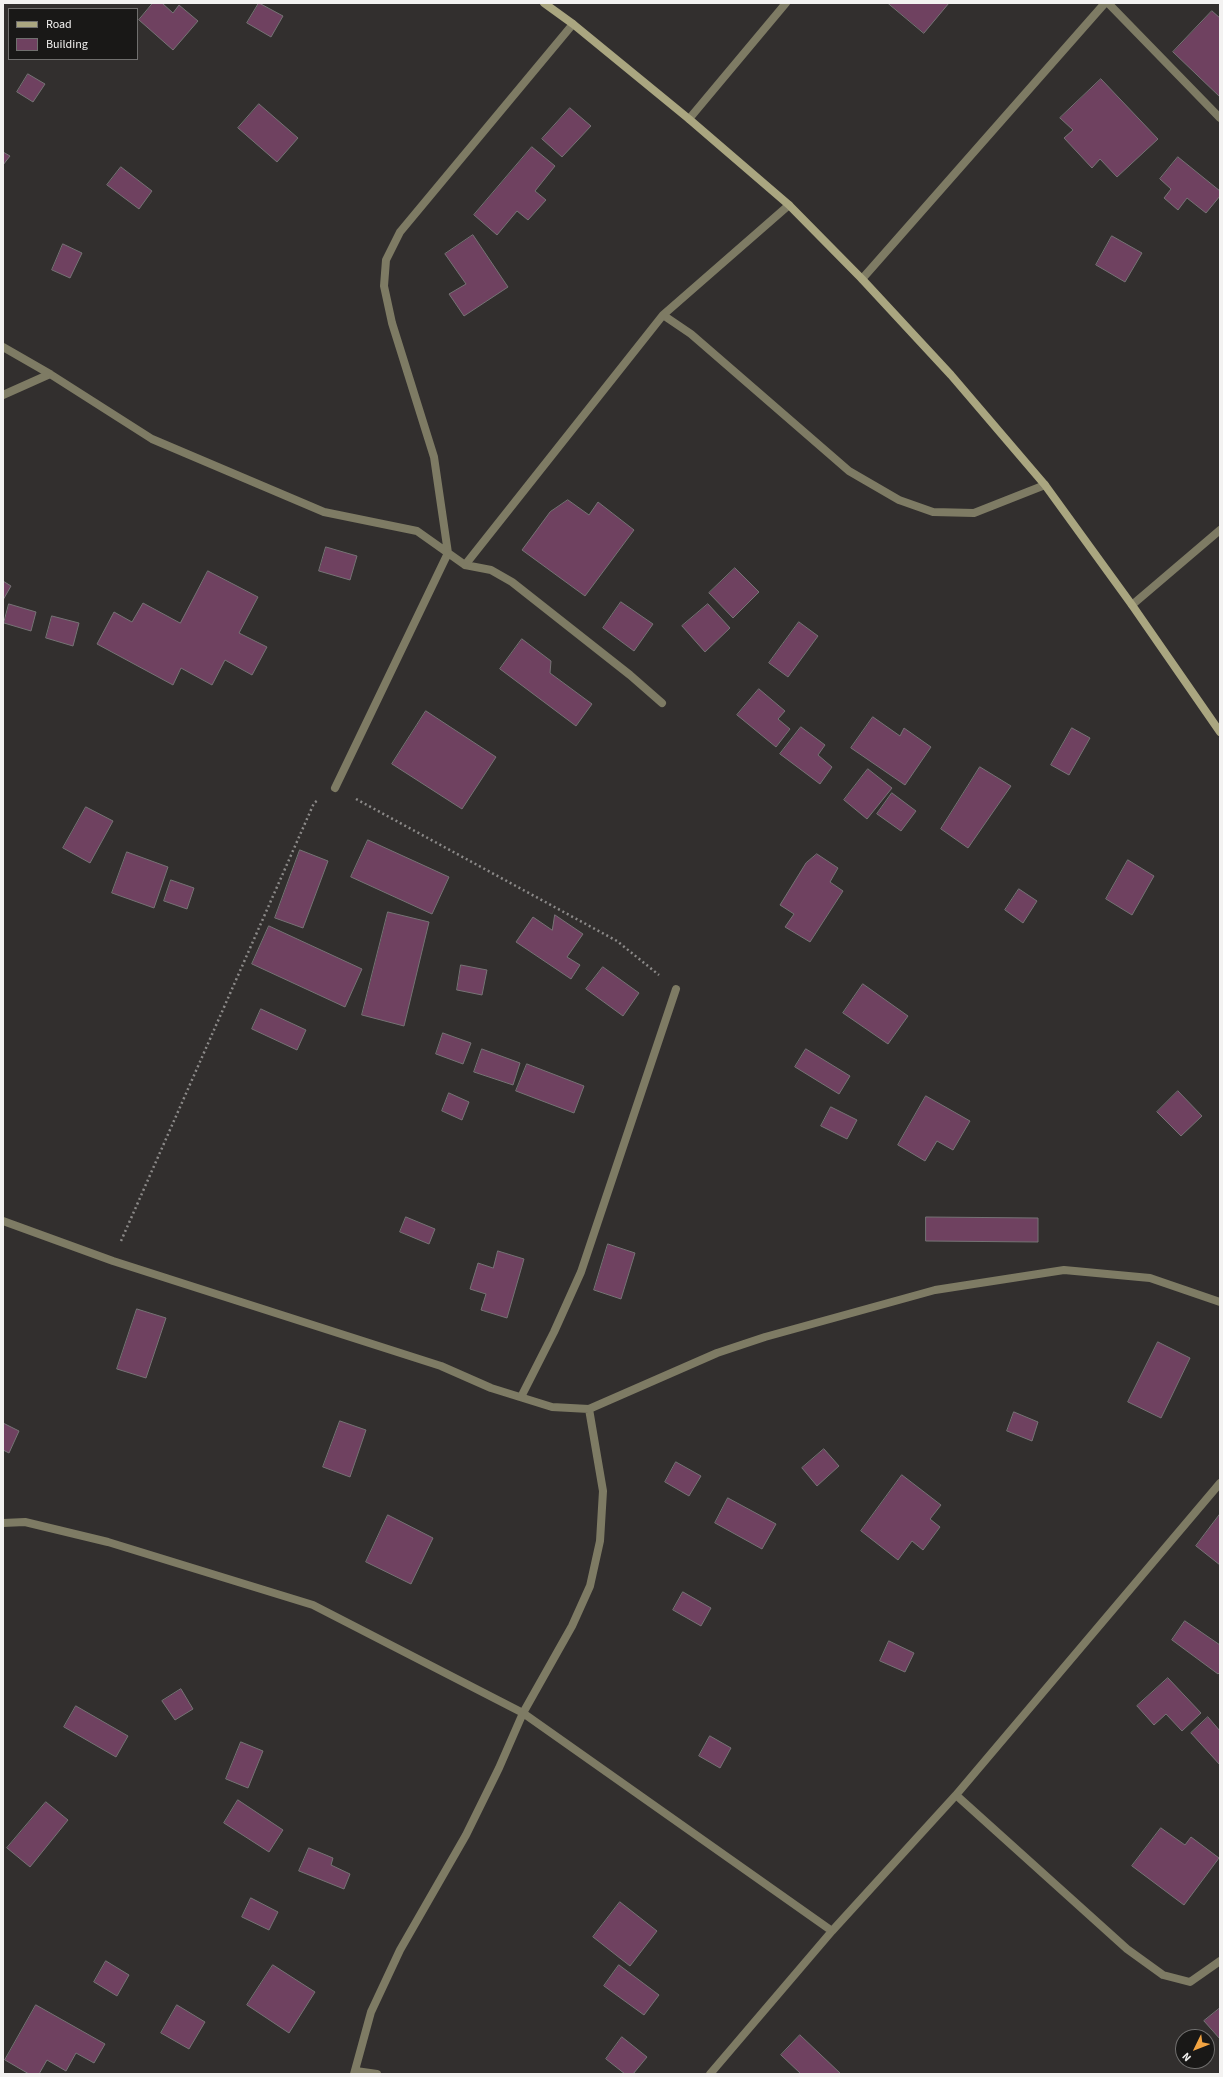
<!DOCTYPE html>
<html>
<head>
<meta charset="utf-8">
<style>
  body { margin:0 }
  #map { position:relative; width:1223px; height:2077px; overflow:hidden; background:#322f2e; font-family:"Source Sans 3",sans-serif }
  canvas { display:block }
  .frame { position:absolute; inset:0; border:4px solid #f3f2f1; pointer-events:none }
  .legend { position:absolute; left:8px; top:8px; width:130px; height:52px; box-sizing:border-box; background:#191817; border:1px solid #706f6e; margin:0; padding:5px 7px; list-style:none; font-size:12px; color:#f3f2f1 }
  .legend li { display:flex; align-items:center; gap:8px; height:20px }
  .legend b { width:20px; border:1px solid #706f6e }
  .north { position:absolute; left:1175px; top:2029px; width:40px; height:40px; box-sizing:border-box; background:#191817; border:1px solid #706f6e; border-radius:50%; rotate:227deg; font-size:11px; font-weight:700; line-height:16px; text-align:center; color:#f3f2f1 }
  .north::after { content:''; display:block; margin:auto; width:14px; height:18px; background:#f3a442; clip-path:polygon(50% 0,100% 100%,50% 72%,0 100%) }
</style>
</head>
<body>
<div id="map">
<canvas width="1223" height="2077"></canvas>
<div class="frame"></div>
<ul class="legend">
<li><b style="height:5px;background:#aaa680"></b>Road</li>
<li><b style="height:11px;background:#6f4160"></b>Building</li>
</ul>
<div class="north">N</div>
</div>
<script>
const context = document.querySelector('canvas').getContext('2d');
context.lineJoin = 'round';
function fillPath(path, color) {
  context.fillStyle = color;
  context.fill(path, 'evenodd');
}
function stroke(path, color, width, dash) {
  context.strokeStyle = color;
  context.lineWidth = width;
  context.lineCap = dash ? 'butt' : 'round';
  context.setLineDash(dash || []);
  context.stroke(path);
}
const building = new Path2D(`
  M153,3h9l11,10 6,-8 19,16 -25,29 -34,-30z
  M259,3l24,13 -12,21 -24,-14z
  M888,3h61l-25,30z
  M1212,11l8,7v79l-47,-45z
  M28,74l17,10 -12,18 -16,-10z
  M1101,79l57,60 -41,38 -17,-18 -8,9 -28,-30 9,-8 -13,-12z
  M259,104l39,34 -21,24 -39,-34z
  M570,108l21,18 -29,31 -20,-18z
  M532,147l23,19 -20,25 11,9 -18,20 -11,-9 -20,24 -23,-20z
  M3,152l7,4 -7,9z
  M1178,157l42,34v5l-14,17 -19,-15 -9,12 -14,-12 7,-9 -11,-10z
  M121,167l31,24 -13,18 -32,-24z
  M473,235l35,52 -44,29 -15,-22 17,-10 -21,-30z
  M1112,236l30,17 -17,29 -29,-17z
  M63,244l19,9 -12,25 -18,-8z
  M568,500l21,15 9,-13 36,28 -49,66 -63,-46 28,-38z
  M326,547l31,9 -7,24 -31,-9z
  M735,568l24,24 -26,26 -24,-25z
  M208,571l50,26 -19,36 28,14 -15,28 -27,-15 -13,25 -31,-17 -8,17 -76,-41 17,-32 18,10 11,-19 37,20z
  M3,581l8,5 -8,14z
  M621,602l32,22 -19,27 -31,-23z
  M9,604l27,8 -5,19 -27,-8z
  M708,604l22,24 -25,24 -23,-26z
  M52,616l27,7 -6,23 -27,-8z
  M799,622l19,14 -30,41 -19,-14z
  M522,639l29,22 -1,12 42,31 -16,22 -76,-57z
  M759,689l26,22 -7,8 12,10 -14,18 -39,-32z
  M426,711l70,46 -34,52 -70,-45z
  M873,717l27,19 4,-8 27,19 -26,38 -54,-37z
  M801,727l24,18 -7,10 14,12 -12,17 -40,-30z
  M1072,728l18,10 -21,37 -18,-10z
  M980,767l31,19 -43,62 -27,-19z
  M868,769l24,19 -25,31 -23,-19z
  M892,793l24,18 -15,20 -24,-17z
  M86,807l27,14 -23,42 -27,-15z
  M368,840l81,37 -17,37 -81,-37z
  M300,850l28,11 -25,67 -28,-10z
  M127,852l41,15 -14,41 -42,-15z
  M817,854l21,14 -8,14 13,9 -33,51 -25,-15 9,-13 -14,-9 26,-42z
  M1128,860l26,16 -22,39 -26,-16z
  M171,880l23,8 -7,21 -23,-8z
  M1019,889l18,12 -14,22 -18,-13z
  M388,912l41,10 -25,104 -42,-11z
  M555,915l28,19 -16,23 13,8 -9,14 -55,-37 17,-25 19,13z
  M269,926l93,43 -17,38 -93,-43z
  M461,965l26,5 -5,25 -25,-5z
  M603,967l36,26 -16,23 -37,-27z
  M863,984l45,32 -20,28 -45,-31z
  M261,1009l45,21 -9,20 -45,-21z
  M443,1033l28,10 -8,21 -27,-10z
  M482,1049l38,14 -7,22 -39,-13z
  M806,1049l44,27 -11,18 -44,-27z
  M527,1064l57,22 -10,27 -58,-22z
  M1178,1091l24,25 -21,20 -24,-24z
  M449,1093l20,9 -7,18 -20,-9z
  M926,1096l44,25 -17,29 -16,-9 -12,20 -27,-16z
  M831,1107l26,13 -10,19 -26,-13z
  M406,1217l29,12 -6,15 -29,-12z
  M926,1217l112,1v24l-112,-1z
  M608,1244l27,9 -14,46 -27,-9z
  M498,1251l26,8 -17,59 -26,-8 5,-16 -16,-5 8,-26 15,5z
  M137,1309l29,9 -20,60 -29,-9z
  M1158,1342l32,16 -29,60 -33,-16z
  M1014,1412l24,10 -6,19 -25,-10z
  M340,1421l26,9 -16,47 -27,-10z
  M3,1423l16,8 -10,22 -6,-3z
  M824,1449l15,17 -22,20 -15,-18z
  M676,1462l25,14 -12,20 -24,-14z
  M902,1475l39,30 -11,14 10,8 -17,23 -11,-9 -14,19 -37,-29z
  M728,1498l48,26 -14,25 -47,-26z
  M1220,1514v51l-24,-19z
  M388,1515l45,23 -22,46 -45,-22z
  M683,1592l28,16 -10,18 -28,-16z
  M1185,1621l35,24v27l-2,2 -46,-34z
  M889,1641l25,12 -9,19 -25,-11z
  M1168,1678l33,35 -19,18 -16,-17 -12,11 -17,-19z
  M181,1689l12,20 -18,11 -13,-19z
  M76,1706l52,30 -12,21 -52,-30z
  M1208,1717l12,14v34l-29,-32z
  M710,1736l21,12 -11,20 -21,-12z
  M241,1742l22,9 -15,37 -22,-9z
  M238,1800l45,30 -14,22 -45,-29z
  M46,1802l22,18 -38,47 -23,-19z
  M1161,1828l24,17 6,-8 28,21 -35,47 -52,-39z
  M309,1848l24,10 -2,7 19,9 -6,15 -45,-18z
  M251,1898l27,14 -9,18 -27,-13z
  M620,1902l37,29 -27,35 -37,-29z
  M106,1961l23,14 -12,21 -23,-14z
  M273,1965l42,27 -26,41 -42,-28z
  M619,1965l40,30 -15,20 -40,-29z
  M36,2005l69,39 -11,19 -18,-10 -10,18 -19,-11 -8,14h-10l-24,-14z
  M177,2005l28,17 -16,27 -28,-16z
  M1220,2008v31l-16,-18z
  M800,2035l41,39h-40l-20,-19z
  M622,2037l25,20 -14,17h-8l-19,-15z`);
const path = new Path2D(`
  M356,799l261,142 42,34
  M121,1241l193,-438 4,-3`);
const street = new Path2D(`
  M1108,3l112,115
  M689,119l97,-116
  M862,279l243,-276
  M663,315l126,-110
  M3,347l47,27 102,65 172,73 93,19 48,34 26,5 21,12 118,93 32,28
  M3,395l47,-21
  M465,565l198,-250 28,19 158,137 50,29 34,12 41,1 71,-28
  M1132,605l88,-75
  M335,788l113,-235 -14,-96 -42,-134 -8,-37 2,-26 14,-28 173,-208
  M3,1221l110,40 328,105 50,22 61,19 37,2 128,-56 48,-16 170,-47 129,-20 86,8 70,24
  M521,1397l33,-65 27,-60 95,-283
  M3,1523l22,-1 83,20 205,63 210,108 309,218
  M956,1795l171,154 36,26 27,7 30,-21
  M356,2071l21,3
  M354,2074l17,-62 29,-62 66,-115 33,-67 24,-55 49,-87 18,-40 10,-45 3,-50 -14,-82
  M710,2074l122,-143 124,-136 264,-312`);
const secondary = new Path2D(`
  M544,3l29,21 116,95 100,86 73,74 89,96 94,110 87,120 88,127`);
fillPath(building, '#6f4160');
stroke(building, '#767375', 1);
stroke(path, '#8c8a89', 2.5, [2, 3]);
stroke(street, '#7e7b64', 8);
stroke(secondary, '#aaa680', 8);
</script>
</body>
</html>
